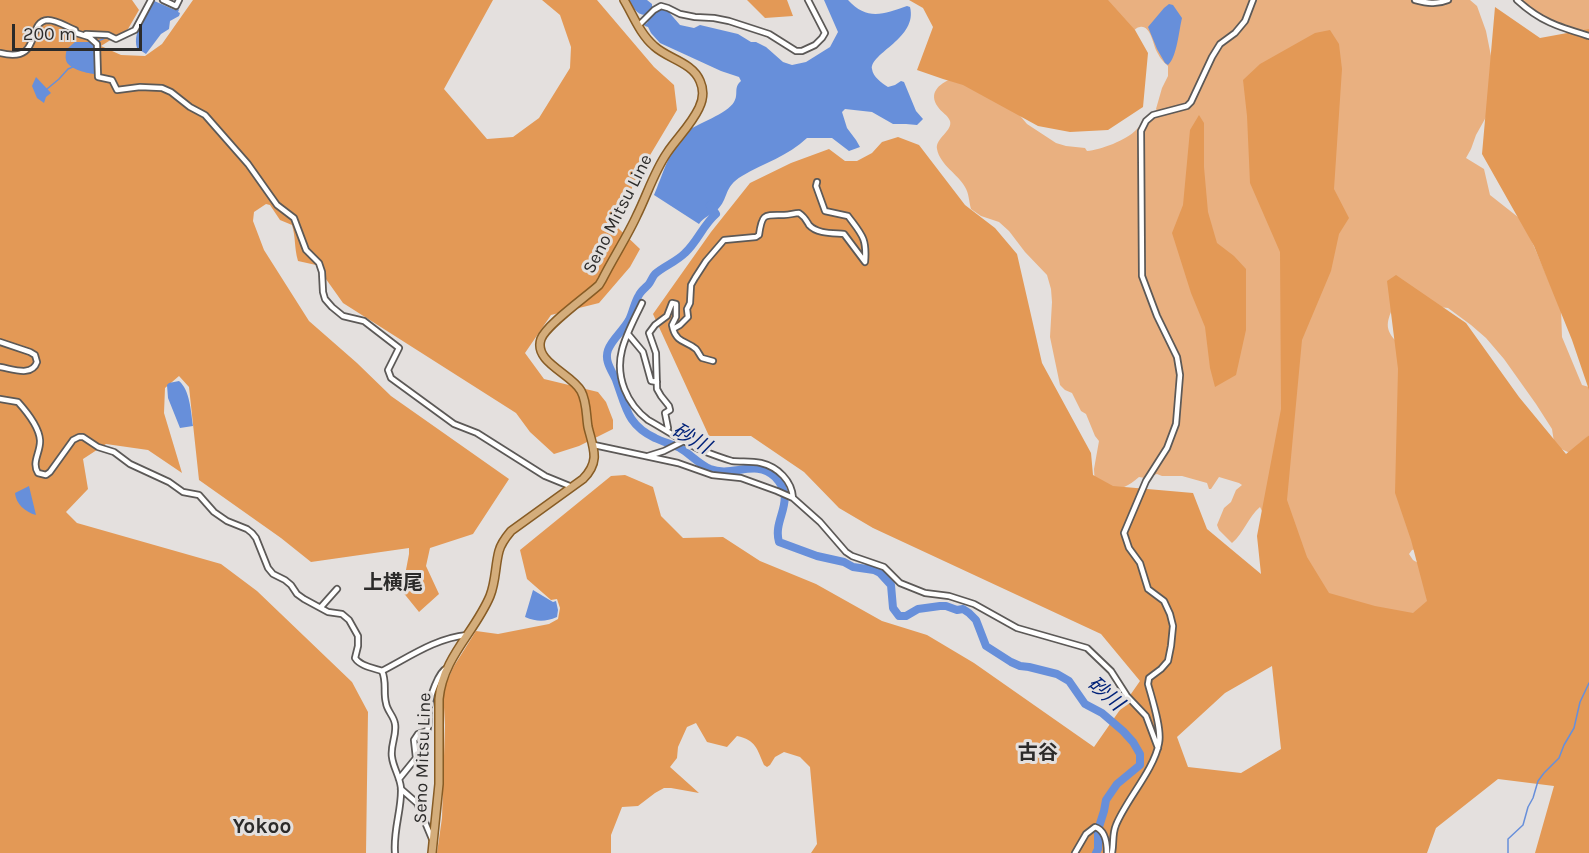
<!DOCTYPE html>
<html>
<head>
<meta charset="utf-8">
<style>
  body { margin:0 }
  #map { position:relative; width:1589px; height:853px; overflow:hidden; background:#e4e0de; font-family:Karla,sans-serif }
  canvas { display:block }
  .scale { position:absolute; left:12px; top:24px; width:130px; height:27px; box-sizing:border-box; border:3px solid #2c2b2a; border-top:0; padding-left:8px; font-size:18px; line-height:21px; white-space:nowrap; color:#2c2b2a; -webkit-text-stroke:4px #e4e0de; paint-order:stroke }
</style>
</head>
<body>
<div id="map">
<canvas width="1589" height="853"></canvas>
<div class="scale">200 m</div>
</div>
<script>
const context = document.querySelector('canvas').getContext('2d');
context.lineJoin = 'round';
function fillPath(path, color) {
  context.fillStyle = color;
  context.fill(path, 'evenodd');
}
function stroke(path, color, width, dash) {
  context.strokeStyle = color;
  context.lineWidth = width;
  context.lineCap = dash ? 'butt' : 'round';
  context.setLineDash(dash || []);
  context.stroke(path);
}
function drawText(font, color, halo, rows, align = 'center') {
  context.font = font + ' Karla,"Noto Sans JP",sans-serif';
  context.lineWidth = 6;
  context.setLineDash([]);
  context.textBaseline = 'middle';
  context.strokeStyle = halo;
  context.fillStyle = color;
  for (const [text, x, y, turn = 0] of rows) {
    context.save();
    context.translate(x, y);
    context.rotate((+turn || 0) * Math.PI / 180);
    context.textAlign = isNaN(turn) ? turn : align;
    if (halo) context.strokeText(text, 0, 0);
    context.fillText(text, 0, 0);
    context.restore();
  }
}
const green = new Path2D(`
  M992,0h478l7,6 9,25 10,50 -1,20 -19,34 -5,14 -5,9 18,11 6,26 33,26 38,88 1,28 20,48 7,2v48l-19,18 -11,-5 -5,-6 -2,-13 -16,-25 -32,-45 -18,-21 -15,-13 -23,-17 -53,-6c-6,16 -13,25 1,39l29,206 -13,3 -3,4 4,6 12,7 13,50 -102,3 -69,-99 -7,-14c-12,10 -16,26 -28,36l-13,-13 -2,-5 7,-17 7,-6 5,-12 6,-5 -3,-2 -20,-6 -8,12h-2l-2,-6 -25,-7h-20l-5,-2 -12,4 -6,-1c-16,14 -23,13 -44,11l-1,-19 5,-28 -4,-5 -9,-22 -5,-3 -9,-18 -7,-3 -5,-5 -10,-48 2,-35 -1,-13 -4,-14 -22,-23 -16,-21 -10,-9 -18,-6 -10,-7c-2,-7 -2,-16 -6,-22 -7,-13 -25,-22 -28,-38 -2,-11 16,-18 13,-28 -2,-6 -9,-9 -12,-14 -10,-14 1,-23 13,-28l60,26 16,19 29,19 10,3 19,2 2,3c13,-1 40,-11 49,-21 10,-9 7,-13 21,-19l-1,-2 6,-21 6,-12v-10c-6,-5 -9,-10 -12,-16 -3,-7 -6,-25 -16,-23 -3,0 -5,3 -8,5z
  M1521,0h68v33l-46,-16z`);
const forest = new Path2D(`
  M0,0h132l7,10 -11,19 -27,17 20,9 24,1 17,-12 31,-44h300l-49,89 43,50 26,-2 26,-19 31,-50 1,-21 -11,-32 -18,-15h55l57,67 20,18 3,25 -43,72 -16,46 22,21 -10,18 -31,36 -48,12 -26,38 19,26 54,13 8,10 7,18v9l-34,17 -25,8 -24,-22 -14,-19 -173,-110 -27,-38 -18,-4c-4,-14 -2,-23 -6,-36l-12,-5 -10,-15 -4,-1 -12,8 -1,9 11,29 45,71 48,42 34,33 118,83 -36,55 -43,14 -4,18 13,28 -20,18 -17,-21 7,-37v-6l-98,14 -30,-24 -82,-58 -10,-93 -10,-11 -14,12 -1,25 18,60 -34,-23 -42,-6 -23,15 5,30 -22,23 11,11 144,41 36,27 95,91 16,30 -2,141h-366z
  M747,0h40l6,16 -28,2z
  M909,0h199l27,30 13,23 -5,54 -35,23 -38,2 -32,-6 -75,-41 -20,-6 -26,-9 16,-43 -10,-19z
  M1495,7l45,31 49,-9v361l-17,-50 -38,-94 -52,-92z
  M1330,30l9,14 3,25 -8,120 15,29 -10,16 -8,37 -29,69 -15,160 20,57 22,36 46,13 38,7 14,-12 -16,-61 -16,-47 3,-124 -11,-88 9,-6 70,48 53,74 47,57 23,-19v418h-54l19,-67 -56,-7 -62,49 -9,25h-616l6,-9 -7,-77 -10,-10 -16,-5 -9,5 -5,8 -3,2 -3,-2c-7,-16 -8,-25 -27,-29l-10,11 -20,-5 -11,-19 -9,4 -9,20 -1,11 -7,9 29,26 -28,-5h-7l-9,5 -17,13 -16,1 -11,28v18h-174l5,-35 3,-93 -2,-35 11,-24 22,-35 22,3 51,-10 9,-5 2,-11 -3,-9 -6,1 -24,-21 -7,-29 91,-74 14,-1 28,12 8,29 22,22 40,-1 37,24 56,23 66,37 45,14 47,28 120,84 46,-66 -39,-47 -228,-106 -34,-20 -35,-36 -53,-36h-42l-56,-122 58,-82 39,-49 41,-20 38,-14 16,12h12l15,-8 10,-11 16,-5 21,8 46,60 30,23 22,26 25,109 49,90 2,22 20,11 80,7 14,36 54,45 -4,-38 24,-127 -1,-157 -30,-69 -3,-67 -4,-36 17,-16 55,-31zM1272,666l9,83 -40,24 -53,-6 -11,-30 48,-44z
  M1199,115l5,8v44l4,45 9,31 17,13 12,13v61l-10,45 -21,12 -5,-19 -5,-41 -14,-34 -19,-60 11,-28 7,-75z`);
const water = new Path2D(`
  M152,0l23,10 1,-2 3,2 -1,2 2,1 -1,3 -9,5 -1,8 -8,5 -15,20 -9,-6c-5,-18 11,-31 15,-48z
  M628,0h19l5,4v4l-3,4 12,-3 6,1 13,15 14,3 6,-3 38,9 13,8h5l10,5 17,15 9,3 14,-3 24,-15 8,-15 -14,-32h24c19,21 36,14 59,6l3,1c8,31 -40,46 -38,62 1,8 10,14 16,18l7,-2 6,-4 3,1 12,29 7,8 -6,6 -11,-1h-13l-21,-12 -27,-3 -3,3 5,16 9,12 4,7 -11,4 -17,-13h-25c-19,18 -43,25 -65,38 -19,11 -13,23 -25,34 -6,5 -13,7 -18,14l-45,-29c8,-18 17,-50 32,-63 12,-9 41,-18 48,-30 5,-8 -1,-14 7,-21l-2,-4 -18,-6 -61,-28 -9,-10 -3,-6 -3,-1 -1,-1 3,-2 2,-4 -4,-4c-9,0 -12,-9 -17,-15z
  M1169,4l4,1 9,13c-3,12 -5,39 -14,47l-3,-2 -8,-14 -9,-22 16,-19z
  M75,42h19l1,2 -1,30c-8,-1 -26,-5 -28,-14 -1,-3 0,-8 1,-11z
  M36,77l15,16 -5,4 -2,6 -7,-5 -5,-12z
  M179,381c11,9 12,31 14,45l-13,2 -12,-30 -1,-13 2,-2z
  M29,486l7,29c-11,-3 -20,-11 -21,-22z
  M533,590l20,12 3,-1 2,9 -1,7c-12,5 -20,5 -32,0z`);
const stream = new Path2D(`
  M178,9l4,-9
  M96,42l9,-4 6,1
  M47,89l12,-10 9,-10 7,-3
  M1508,853v-14l15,-14 5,-18 5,-9 5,-17 6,-8 15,-15 5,-13 10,-17 6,-26 9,-19`);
const river = new Path2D(`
  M710,205l6,9c-13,11 -18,27 -31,39 -9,9 -21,13 -30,21 -3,3 -4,8 -7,11 -3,3 -7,6 -9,10 -5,8 -6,17 -10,25 -6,11 -17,19 -21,30 -4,11 4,21 8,30 10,27 11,45 39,58 8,4 17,6 25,10 10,6 19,16 30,21 22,9 46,-11 65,8 23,24 -3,41 4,65l38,14 27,6 9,5 21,3 6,3 11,12 2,23 6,8h7l12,-7 22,-3h6l11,4 6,-1 6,4 7,7 10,26 25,16 9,4 9,1 28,7 12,7 16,23 17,9 21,18 10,11 7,12v11l-23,19 -11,16 -2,11 -6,19v19l-2,4`);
const street = new Path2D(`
  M163,0l13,6 3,-6
  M1415,0c12,3 21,5 33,0
  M1517,0c24,22 42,27 72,36
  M638,26l16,-16 7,-4 7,2 12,6 15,3 19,1 15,3 40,13 27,17h6l13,-6 7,-7 3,-5 -17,-33
  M75,30l1,3 13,4 8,7 1,33 14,3 5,10 23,-3 22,1 9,4 19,15 15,8 43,49 29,41 17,13 12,32 13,13 3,9 1,20 2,7 7,8 11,9 21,5 35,27 -11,22 3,8 63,46 23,9 68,43 27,11
  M86,34l22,1 8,4 19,-9 16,-30
  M0,53c44,11 25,-32 48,-33 9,0 19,7 27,10
  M642,303c-7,15 -16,31 -20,47 -7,27 5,54 26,70 18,10 35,22 53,30 10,4 21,8 31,11 10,1 19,0 29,2 17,4 31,18 32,35
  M673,329c4,14 14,12 23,20 2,2 4,7 6,9l11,3
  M628,334l15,18 8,29 6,1
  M0,342l30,10 5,3 2,7c-5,15 -24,7 -37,5
  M0,399l18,3c9,10 21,25 22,38 1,12 -9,22 -2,33l8,2 4,-3 23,-32 6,-3h4l15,10 16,5 16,12 39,18 14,10 16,3 15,17 13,9 20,8 5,4 4,5 12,30 5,6 12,6 6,5 6,9 7,5 24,13 14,2 7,6 9,16v10l-3,12c5,8 18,10 27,13 27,-14 54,-33 85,-36
  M666,430l2,-2 -3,-15 5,-3 -1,-4 -8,-10 -4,-7 -1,-36 -7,-20 6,-8 12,-9 5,-13 4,1v13l-4,8 1,4 7,-4 8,-8 -1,-8 3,-6 1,-18 4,-7 11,-17 18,-21 32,-3 3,-2c3,-22 5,-20 25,-20 6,0 10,-2 15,-2 6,4 7,7 10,12 8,9 24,8 35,9l21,28c2,-24 -3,-27 -17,-46l-23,-5 -9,-25 1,-4
  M594,445l84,18 34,12 29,3 36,13 16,7 27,24 26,30 6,4 32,11 16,16 25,10 24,3 25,8 43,24 70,20 24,23 16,25 19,20 12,32
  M648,456l16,-5 20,-10
  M321,607l16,-18
  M382,671c5,11 1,21 4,32 1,8 8,13 9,21 2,11 -5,22 -3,33 1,10 8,20 9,31 1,21 -8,42 -6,65
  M399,779l17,-21 -2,-18 4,-6 9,-3c3,-8 1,-16 2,-24 1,-10 9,-35 18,-39
  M401,789l16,14 15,36
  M1075,853l11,-19 9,-7c10,3 12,16 12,26
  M1112,853c2,-9 0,-19 4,-28 10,-25 38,-55 43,-82 3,-14 -7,-44 -11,-59l1,-6 12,-9 7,-8 3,-15 2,-20 -3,-12 -6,-13 -16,-12 -8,-26 -11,-15 -5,-15 22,-52 21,-33 9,-24 4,-49 -3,-18 -20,-41 -15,-40 -1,-145 5,-10 7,-6 34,-9 4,-4 21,-45 8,-13 15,-11 10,-12 8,-21`);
const primary = new Path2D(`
  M432,853l7,-69v-85c4,-42 36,-67 51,-103 6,-15 5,-30 9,-45 2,-8 7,-14 12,-20l72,-52c18,-18 10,-31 5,-52 -2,-12 -1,-25 -7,-36 -9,-17 -48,-29 -40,-52 5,-14 45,-42 58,-54l3,-5c11,-22 25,-43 35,-65 10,-20 17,-43 30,-62 10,-15 24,-28 32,-45 4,-8 5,-18 1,-27 -8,-19 -32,-22 -46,-35 -14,-12 -21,-31 -30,-46`);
const streetNames = [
  ["Seno Mitsu Line",618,214,-63],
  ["Seno Mitsu Line",423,758,-88]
];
const waterNames = [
  ["砂川",691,439,30],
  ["砂川",1105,694,41]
];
const neighbourhoodNames = [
  ["上横尾",393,583],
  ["古谷",1038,753]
];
const quarterNames = [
  ["Yokoo",262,827]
];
fillPath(green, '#e9b080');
fillPath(forest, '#e39956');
fillPath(water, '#678fda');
stroke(stream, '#678fda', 1.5);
stroke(river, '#678fda', 8);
stroke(street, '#5c5957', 8);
stroke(primary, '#875c25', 10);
stroke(street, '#fff', 4.5);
stroke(primary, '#d4ad7b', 7);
drawText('18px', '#2c2b2a', '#e4e0de', streetNames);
drawText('italic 20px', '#002279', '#e4e0de', waterNames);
drawText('bold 20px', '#2c2b2a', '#e4e0de', neighbourhoodNames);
drawText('bold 21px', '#2c2b2a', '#e4e0de', quarterNames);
</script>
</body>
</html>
